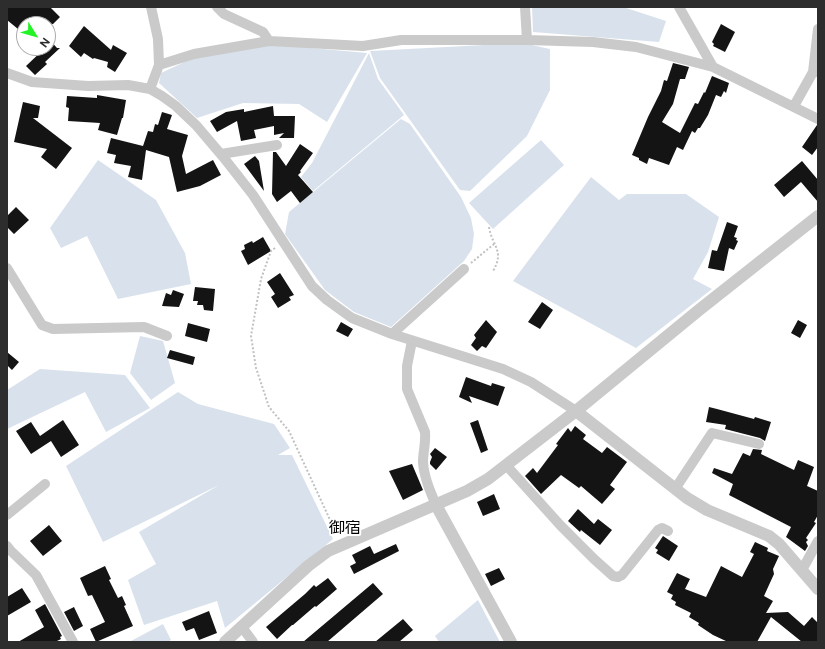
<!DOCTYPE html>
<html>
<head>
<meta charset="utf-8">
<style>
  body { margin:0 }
  #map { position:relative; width:825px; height:649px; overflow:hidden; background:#fff; font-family:"Public Sans",sans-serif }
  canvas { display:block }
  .frame { position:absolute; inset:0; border:8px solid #2d2d2d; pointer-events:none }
  .north { position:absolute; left:16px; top:16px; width:40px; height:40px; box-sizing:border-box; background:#fff; border:1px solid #ababab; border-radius:50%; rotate:127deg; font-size:11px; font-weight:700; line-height:16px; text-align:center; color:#2d2d2d }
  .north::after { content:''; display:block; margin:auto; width:14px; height:18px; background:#21f325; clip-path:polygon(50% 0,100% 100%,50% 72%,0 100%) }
</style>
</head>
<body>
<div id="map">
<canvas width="825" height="649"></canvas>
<div class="frame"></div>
<div class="north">N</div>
</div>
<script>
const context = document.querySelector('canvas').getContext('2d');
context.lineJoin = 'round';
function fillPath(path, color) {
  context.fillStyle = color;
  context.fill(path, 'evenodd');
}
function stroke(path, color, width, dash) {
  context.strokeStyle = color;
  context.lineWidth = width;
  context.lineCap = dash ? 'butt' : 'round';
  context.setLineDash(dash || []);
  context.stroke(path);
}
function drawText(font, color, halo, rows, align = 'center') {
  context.font = font + ' "Public Sans","Noto Sans JP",sans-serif';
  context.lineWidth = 4;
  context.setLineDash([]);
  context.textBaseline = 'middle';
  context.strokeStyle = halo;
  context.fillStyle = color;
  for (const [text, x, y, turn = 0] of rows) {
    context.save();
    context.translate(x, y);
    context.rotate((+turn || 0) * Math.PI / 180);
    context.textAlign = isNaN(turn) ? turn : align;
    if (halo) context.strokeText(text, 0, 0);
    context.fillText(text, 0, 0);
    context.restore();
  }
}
const green = new Path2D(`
  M532,7h91l43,14 -7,21 -126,-10z
  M522,43l28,6v41l-23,46 -57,55 -10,-1 -80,-112 -10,-27z
  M266,44l101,9 -40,69 -28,-18 -56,-1 -46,15 -38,-35 2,-10 32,-15z
  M369,53l9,26 26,36 -91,76 -12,-14 11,-14z
  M401,119l9,5 51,73 10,21 3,16 -2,15 -8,12 -73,66 -37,-15 -29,-22 -40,-56 4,-22z
  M541,140l23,25 -71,64 -24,-26z
  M98,160l58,40 29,53 6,31 -73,15 -31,-63 -26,12 -11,-20z
  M591,177l28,23 8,-6h59l33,23 -11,35 -15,27 19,10 -76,59 -123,-67z
  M140,336l23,5 12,42 -24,17 -21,-27z
  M40,369l85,6 25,33 -44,24 -21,-40 -78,37v-39z
  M178,392l20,12 76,20 16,24 -12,7h14l41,84 -108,89 -8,-27 -73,24 -16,-45 28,-16 -17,-32 80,-47 -116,57 -37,-76z
  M478,600l22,42h-61l-4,-6z
  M163,624l8,16 -3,2h-39z`);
const building = new Path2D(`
  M7,7h43l10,10 -7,7h-31l-4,5 -11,-9z
  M721,24l14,8 -10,20 -12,-6 1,-2 -2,-2z
  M84,26l27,24 2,-5 14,8 -12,19 -8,-5 1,-5 -14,-4 -1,1 -9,-6 -3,4 -12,-11z
  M48,38l9,10h3l-15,14 2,2 -12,11 -9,-9 19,-18h3z
  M673,63l16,4 -4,12h-5l-7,25 -11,18 18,11 15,-30 3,1 6,-12 1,1 7,-17 17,7 -3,10 -2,-2 -3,6 -5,-2 -8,20 -8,13h-2l-3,5 -3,-2 -9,19 -6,-3 -8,18 -20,-7 -2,6 -8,-4v-2l-7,-3 16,-38 13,-26 3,-11 3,1z
  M97,95l29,5 -3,18h-1l-5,17 -19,-5 2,-7 -32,-2 1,-13 -3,-1 1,-11 30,2z
  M23,102l17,4 -2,12h-5l39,30 -16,21 -15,-12 6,-8 -33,-7z
  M273,106l1,10h21l-1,22h-15l5,-5 -10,2v-9l-20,4 2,8 -15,3 -4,-20 -20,11 -7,-11 16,-9 18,-3v3z
  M162,112l10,3 -5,14 21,6 -6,21 4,18 27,-14 8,15 -21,11 -23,6 -8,-35 -23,-7 -4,30 -14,-3 3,-11 -17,-3 2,-8 -9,-2 4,-15 32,8 5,-15 5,1 2,-8 3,1z
  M817,125l1,22 -6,8 -10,-8z
  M300,144l13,9 -13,18 1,1 -3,3 15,17 -13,11 -9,-12 -14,11 -5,-8 1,-42h3l10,14z
  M255,156l4,5 5,30 -20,-27z
  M802,161l16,19v22l-17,-20 -17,15 -10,-12z
  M16,207l13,13 -15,14 -7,-7v-11z
  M727,222l11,4 -4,11 3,1 -1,2 2,1 -4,9 -5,-2 -5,23 -16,-3 4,-18 5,1z
  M263,237l8,14 -23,14 -7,-14 4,-2 -1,-4 8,-4 1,2z
  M280,273l14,22 -5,2 2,3 -13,8 -7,-11 4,-3 -8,-12z
  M195,287l20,2 -2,22 -9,-1 -1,-5h-6l1,-4h-5z
  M173,290l11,4 -5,13 -17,-1 4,-13 5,2z
  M542,302l11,8 -13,19 -12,-7z
  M486,320l11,12 -11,16 -4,-2 -5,5 -6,-6 5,-7 -2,-3z
  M798,320l9,5 -7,13 -9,-5z
  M341,322l12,7 -5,8 -12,-6z
  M188,323l22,6 -3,13 -22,-6z
  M170,350l25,7 -2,8 -26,-7z
  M7,352l12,10 -7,8 -5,-5z
  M466,377l25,9 1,-3 13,4 -7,19 -29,-10 3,7 -13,-6z
  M709,407l8,2 37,10 1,-2 16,5 -6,19 -5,-3 -35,-9 1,-4 -20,-3z
  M63,420l16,25 -18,12 -10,-16 -20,13 -15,-23 15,-9 9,14z
  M478,420l10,30 -7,3 -11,-30z
  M575,426l11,9 -3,4 19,14 5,-6 20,15 -17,23 5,4 -13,15 -21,-18 -2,2 -18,-13 -20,19 -16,-18 8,-8 4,5 21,-28 -2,-1 12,-16 3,4z
  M435,448l12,9 -11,13 -6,-6v-2l2,-5 -2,-3z
  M753,449l9,1 -1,4 33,16 4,-10 16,7 -7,19 11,5v24l-4,7 2,1 -10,15 2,2 -2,2 2,4 -3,5 -19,-14 5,-10 -62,-32 4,-11 -21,-11 2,-5 18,6 11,-21 7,3z
  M412,464l11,26 -20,10 -14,-29z
  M494,494l6,15 -17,7 -6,-14z
  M578,509l16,15 4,-5 14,11 -12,15 -19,-15 -1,2 -12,-11z
  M49,525l13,16 -19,15 -13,-15z
  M663,536l15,10 -9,15 -13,-8 2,-3 -3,-2z
  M755,542l13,6 -1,3 12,5 -6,13 1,5 -10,22 9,5 -7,12 22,-1 16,14 8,-9 6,6v19h-16l-31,-25 -14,25h-29l-15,-7 -15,-10 1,-2 -10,-6 2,-4 -16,-8 1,-3 -5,-3 2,-4 -6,-3 10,-19 13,6 -5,10 21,8 15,-31 21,11 12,-23 -4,-2z
  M396,544l3,7 -45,23 -4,-8 6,-3 -4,-8 18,-9 4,8z
  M105,566l6,13 -2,1 9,18 4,-2 4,9 -2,1 9,20 -37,16 -6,-13 15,-7 -13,-27 -4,1 -8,-18z
  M499,568l6,11 -14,7 -6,-12z
  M328,578l9,11 -21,18 -1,-1 -22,19h-1l-15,14 -11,-12 39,-33 9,-9 2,2z
  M373,583l10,11 -56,48h-24z
  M22,588l9,14 -24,14v-19z
  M45,604l17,32 -2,1 1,2 -6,3h-37l26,-15 -9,-17z
  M74,607l9,19 -9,5 -10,-19z
  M209,611l8,22 -18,7 -5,-12 -8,3 -4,-9z
  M403,619l10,11 -14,12h-24z`);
const path = new Path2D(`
  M489,227c3,19 16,24 4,44
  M275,248l-4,3 -10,28 -10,57 5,32 13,39 20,24 48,104
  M471,263l23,-19`);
const minor = new Path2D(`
  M217,7l7,7 39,18 6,9
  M525,7l2,33
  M679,7l34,60
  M159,65l35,-11 75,-13 94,5 38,-6h126l66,2 43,5 77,20 105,52
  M813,72l5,-43
  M7,73l25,9 56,4 40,-1 22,4 12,7 14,10 20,19 28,33 29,37 59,91 15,14 25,18 40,16 111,35 28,13 45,29
  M150,89l9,-24 -1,-26 -7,-32
  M794,106l19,-34h5
  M221,154l56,-9
  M7,268l35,57 11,4 91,-2 23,9
  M392,334l72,-65
  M412,341l-5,25v23l18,43c1,11 -2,20 -2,30 1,15 7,29 13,43
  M506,465l55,61 33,33 19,17 5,1 4,-2 36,-45 4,-2 6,3
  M675,489l37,-56 47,11
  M7,515l38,-31
  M7,546l4,5 25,24 37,67
  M802,570l16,-29
  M242,627l11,15`);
const tertiary = new Path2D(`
  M576,411l111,87 20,12 62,26 10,8 39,45
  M436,505l75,137
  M225,642l83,-76 20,-15 139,-60 21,-12 88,-68 123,-101 119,-94`);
const quarterNames = [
  ["御宿",345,528]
];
fillPath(green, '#d9e2ec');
fillPath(building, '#141414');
stroke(path, '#c1c1c1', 2, [2, 2]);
stroke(minor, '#cacaca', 10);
stroke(tertiary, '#cacaca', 12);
drawText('16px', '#000', '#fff', quarterNames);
</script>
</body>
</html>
